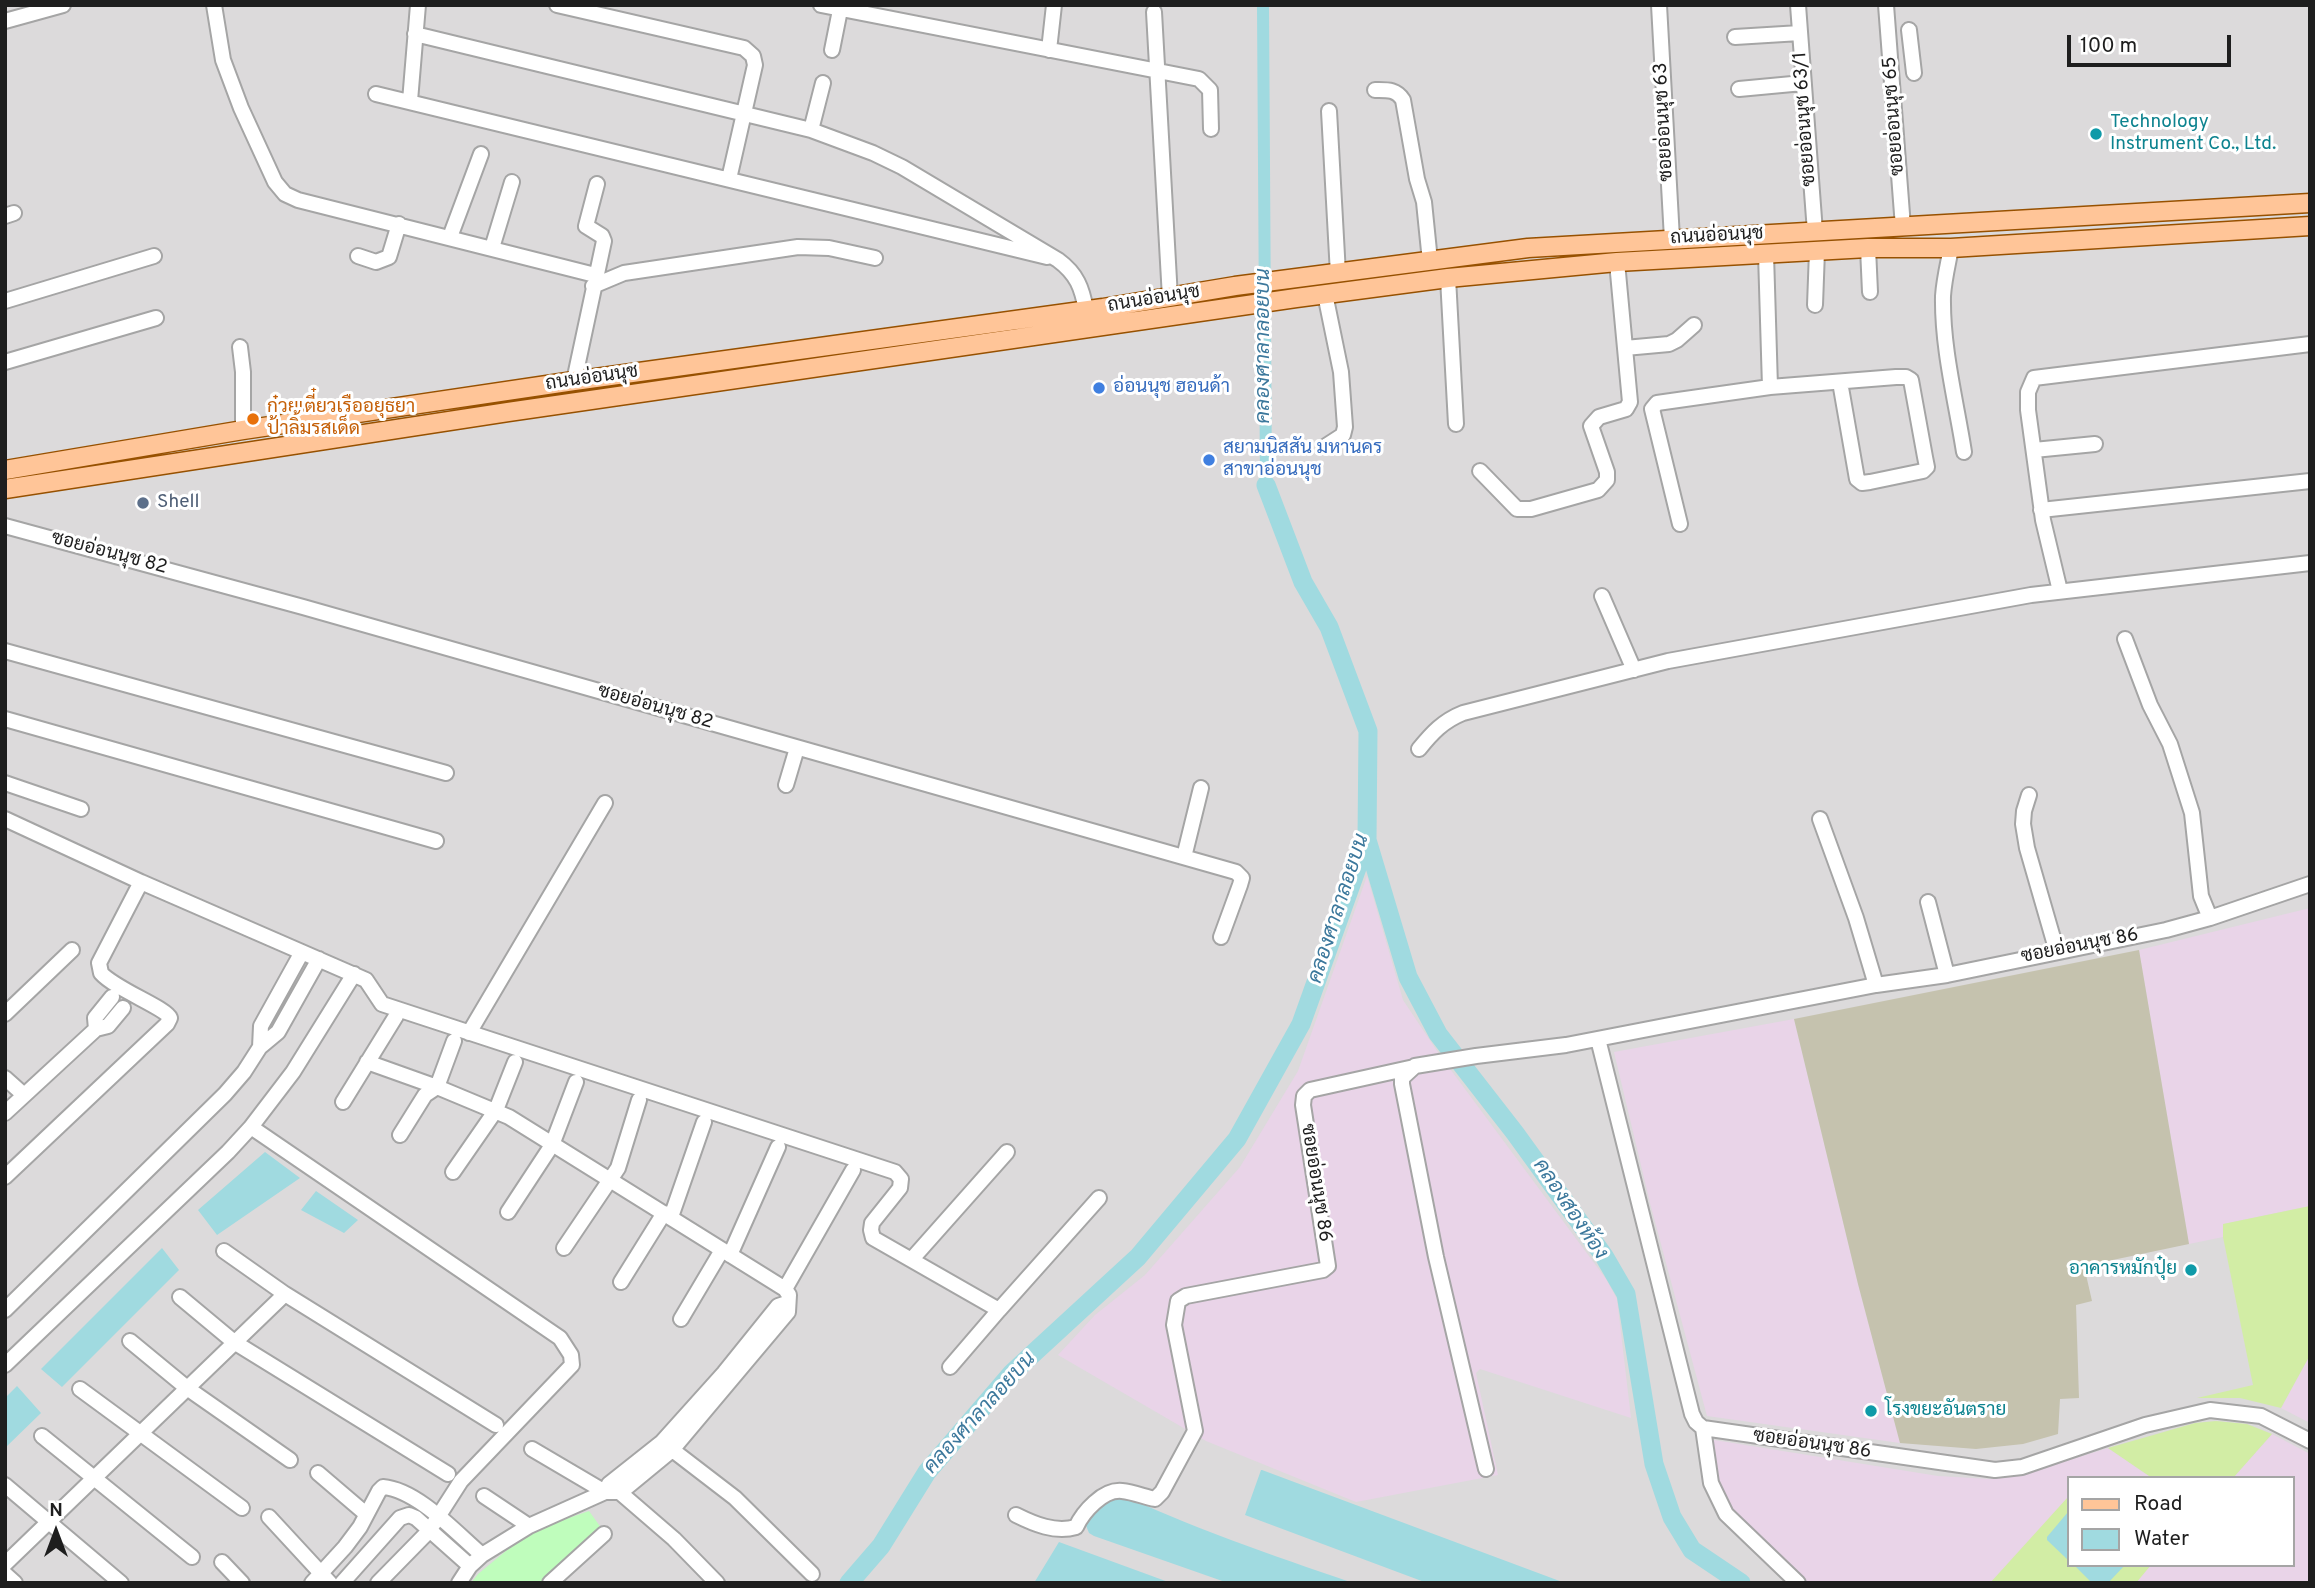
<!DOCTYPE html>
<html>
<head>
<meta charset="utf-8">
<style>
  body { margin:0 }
  #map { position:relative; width:2315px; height:1588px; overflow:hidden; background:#efe9e3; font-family:Overpass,sans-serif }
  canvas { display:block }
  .frame { position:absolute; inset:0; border:7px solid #1e1e1e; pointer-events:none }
  .legend { position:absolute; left:2067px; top:1476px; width:228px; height:91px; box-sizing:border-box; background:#fff; border:2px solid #a5a5a5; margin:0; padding:9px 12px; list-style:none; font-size:21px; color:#1e1e1e }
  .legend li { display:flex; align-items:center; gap:14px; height:35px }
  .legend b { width:35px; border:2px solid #a5a5a5 }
  .north { position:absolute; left:21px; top:1497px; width:70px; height:70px; -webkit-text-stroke:5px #fff; paint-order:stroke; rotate:0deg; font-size:19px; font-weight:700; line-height:28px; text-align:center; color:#1e1e1e }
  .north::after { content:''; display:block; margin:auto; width:24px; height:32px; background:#1e1e1e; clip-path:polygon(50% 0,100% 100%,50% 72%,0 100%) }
  .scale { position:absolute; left:2067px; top:35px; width:164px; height:32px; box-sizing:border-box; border:4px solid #1e1e1e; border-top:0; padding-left:9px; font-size:21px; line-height:24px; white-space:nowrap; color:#1e1e1e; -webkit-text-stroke:5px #fff; paint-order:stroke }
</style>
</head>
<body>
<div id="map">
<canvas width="2315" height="1588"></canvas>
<div class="frame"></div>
<ul class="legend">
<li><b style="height:9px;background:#ffc598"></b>Road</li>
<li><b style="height:19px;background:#a0dae0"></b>Water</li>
</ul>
<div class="north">N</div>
<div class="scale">100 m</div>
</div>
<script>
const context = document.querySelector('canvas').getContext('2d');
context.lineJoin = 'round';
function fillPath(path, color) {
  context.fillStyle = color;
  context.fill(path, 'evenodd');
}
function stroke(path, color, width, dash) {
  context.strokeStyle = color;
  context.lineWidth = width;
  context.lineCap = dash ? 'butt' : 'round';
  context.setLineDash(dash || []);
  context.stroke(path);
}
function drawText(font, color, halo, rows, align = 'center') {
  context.font = font + ' Overpass,Sarabun,sans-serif';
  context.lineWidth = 6;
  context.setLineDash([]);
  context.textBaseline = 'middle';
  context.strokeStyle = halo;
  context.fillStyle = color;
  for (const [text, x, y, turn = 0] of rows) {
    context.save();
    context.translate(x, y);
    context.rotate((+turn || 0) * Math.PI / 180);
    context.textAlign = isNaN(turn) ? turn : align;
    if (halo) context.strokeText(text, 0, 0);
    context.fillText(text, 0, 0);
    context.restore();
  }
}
const residential = new Path2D(`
  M5,5h2305v1578h-2305zM2068,1478h224v87h-224z`);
const industrial = new Path2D(`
  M1367,876l36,124 36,54 167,225 11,20 14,119 -151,-49 -4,4 22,102 -142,27 -150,-61 -148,-86 37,-40 50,-40 95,-108 58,-96z
  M2310,908v298l-86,18 -1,13 -34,7 -50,-294z
  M1794,1019l64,265 42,159 -193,-27 -57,-213 -36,-151z
  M2310,1355v68l-29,-15z
  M2272,1434l38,20v129h-506l-73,-70 -12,-24 -11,-50 230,37 51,3 29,-3 90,-28 44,30h-84v87h224v-87h-59z`);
const construction = new Path2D(`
  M2139,950l50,294 -105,22 8,35 -16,4 3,93 -19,1 -2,35 -35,10 -47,5 -76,-6 -42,-159 -64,-265z`);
const grass = new Path2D(`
  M2310,1206v149l-29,53 -41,-10h-43l56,-13 -30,-148v-13z
  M2216,1421l31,3 25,10 -39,44h-81l-44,-30 87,-25z
  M2068,1497v68h83l-15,18h-146z`);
const park = new Path2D(`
  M589,1511l13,18 -61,54h-70l7,-9 52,-43z`);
const water = new Path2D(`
  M265,1152l35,26 -83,57 -19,-25z
  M316,1191l42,29 -14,13 -43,-23z
  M162,1248l17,22 -117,117 -21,-18z
  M17,1386l24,27 -36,35v-50z
  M1261,1470h1l303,113h-138l-182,-68z
  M1110,1489c81,39 159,65 243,94h-125l-134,-47 -5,-3 -4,-10z
  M2068,1512v48l-21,-20v-3z
  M1059,1542l112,41h-137z
  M2074,1565h51l-17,18h-16z`);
const canal = new Path2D(`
  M1263,5l3,480`);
const river = new Path2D(`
  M1367,840l41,137 30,57 77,99 89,123 22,38 28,170 18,53 20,33 49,33
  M849,1583l32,-37 46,-74 85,-99 126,-116 99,-118 64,-115 66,-184 1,-109 -39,-104 -26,-45 -37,-97`);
const minor = new Path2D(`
  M214,5l9,55 18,48 34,74 10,12 13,6 297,75
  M557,5l187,43 9,8 2,9 -26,114
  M821,5l378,74 11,11 1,39
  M1659,5l13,234
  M1798,5l17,227
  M1886,5l17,222
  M1154,12l16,286
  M5,21l58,-16
  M1909,30l5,43
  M415,34l396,96 62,23 29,14 156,93c19,14 24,28 28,50
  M1735,37l65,-4
  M832,50l9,-45
  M1049,50l5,-45
  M1739,89l64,-6
  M1375,90c12,0 21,-1 28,10l14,79 7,23 6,59
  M376,94l671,163
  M410,101l8,-96
  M1329,111l9,163
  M811,130l12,-47
  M5,216l9,-3
  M450,237l31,-83
  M492,248l20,-66
  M1868,248l2,44
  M1951,248c-3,16 -7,32 -8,48 -1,52 13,105 21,156
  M358,256l18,6 13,-5 10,-33
  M1448,278l8,146
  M593,286l31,-13 174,-26 31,1 46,10
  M1325,294l16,78 4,55 -2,8 -17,11
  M5,301l149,-45
  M1815,305l2,-54
  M240,347l3,25v58
  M1625,348l44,-4 8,-4 17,-15
  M5,362l151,-44
  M574,381l30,-140 -2,-5 -16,-10 11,-42
  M1770,387l126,-10h10l5,3 14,77 2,10 -4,4 -53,11 -8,1 -5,-4 -17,-97
  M2034,450l61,-6
  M1480,471l37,38h14l67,-19 9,-10v-8l-16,-46 8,-9 27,-8 4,-7 -13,-140
  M2041,510l269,-29
  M1680,524l-28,-115 5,-6 113,-16 -4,-133
  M5,526l298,81 933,265 6,6 -2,7 -19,52
  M2060,591l-17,-71 -15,-110v-18l6,-14 276,-34
  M1602,596l32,74
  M2125,639l25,66 20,39 22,69 9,83 9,22
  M5,651l441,122
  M5,719l431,122
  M1419,749c13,-16 24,-28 44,-36l205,-52 363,-66 279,-32
  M5,783l76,26
  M786,785l11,-37
  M2029,795l-5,16 -1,13 4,24 30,104
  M5,819l136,63 225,98 16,24 513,168 6,7 -1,9 -28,35 -1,7 2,8 126,72 -49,57
  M1820,819l36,99 20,67
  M1184,857l17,-69
  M1928,902l19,73
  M354,974l-61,98 -42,55 309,211 11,17 1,10 -111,116 -32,50 -51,52
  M5,1014l67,-64
  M96,1029l-1,-11 17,-21
  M469,1033l136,-230
  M1598,1039l94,375 4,8 7,6 292,42 27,-3 123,-42 65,-15 51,6 49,25
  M260,1047l1,-21 41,-74
  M367,1062l70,25 72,30 276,172 4,6 -1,17 -116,138 -51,42h-16l-76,34 -47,29 -12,11 -11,17
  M5,1078l19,17
  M343,1102l53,-86
  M5,1113l91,-84 12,-3 15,-18
  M400,1135l25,-40 12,-8 17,-46
  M453,1172l43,-62 19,-48
  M5,1177l162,-153 3,-6c-4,-10 -55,-29 -69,-45l-2,-10 42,-81
  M508,1212l44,-67 24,-63
  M671,1217l33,-95
  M564,1248l54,-80 21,-68
  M224,1251l61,43
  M730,1255l48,-108
  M912,1259l95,-107
  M621,1282l43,-69
  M785,1289l68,-119
  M180,1297l54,45 214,132
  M5,1310l220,-216 19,-22 16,-25 18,-15 41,-73
  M999,1310l100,-112
  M681,1319l41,-69
  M130,1341l57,47 103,72
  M5,1365l223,-213 23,-25
  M80,1389l162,119
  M1703,1428l8,55 15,31 72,69
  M42,1436l150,121
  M666,1445l69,53 77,76
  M532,1449l73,43
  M1486,1469l-50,-212 -34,-173v-6l13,-12 61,-10 90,-11 310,-60 71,-10 219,-45 44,-12 100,-34
  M318,1473l48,41
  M5,1485l116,98
  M616,1489l58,50 43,44
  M605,1492l4,-8 53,-42 62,-69 54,-67 9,-3
  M484,1496l45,30
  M1016,1515c18,9 39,18 60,12 7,-15 27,-38 46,-36 11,1 23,6 33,8l7,-7 33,-61 -21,-106 4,-24 8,-5 137,-26 5,-4 -25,-161 1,-9 6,-6 104,-23
  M269,1517l61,66
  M222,1562l20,21
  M5,1564l280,-270 211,131
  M5,1574l10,9
  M312,1583l33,-36 15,-20 19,-36 4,-4c35,3 73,46 99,68
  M342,1583l58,-65 9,-3 7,3 54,48
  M550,1583l54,-49`);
const major = new Path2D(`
  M5,470l238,-40 331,-49 529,-73 132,-22 293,-38 782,-45
  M5,489l503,-77 788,-114 152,-20 169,-16 251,-14h83l359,-22`);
const markers = [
  [2096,134,7,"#0f9aa8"],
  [1099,388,7,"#3f7fe0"],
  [253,419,7,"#e8710a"],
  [1209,460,7,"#3f7fe0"],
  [143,503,7,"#5c6f8a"],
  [2191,1270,7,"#0f9aa8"],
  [1871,1411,7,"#0f9aa8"]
];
const streetNames = [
  ["ซอยอ่อนนุช 65",1895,116,-94],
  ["ซอยอ่อนนุช 63/1",1806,119,-94],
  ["ซอยอ่อนนุช 63",1665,122,-93],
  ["ถนนอ่อนนุช",1717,237,-3],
  ["ถนนอ่อนนุช",1154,300,-9],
  ["ถนนอ่อนนุช",592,379,-8],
  ["ซอยอ่อนนุช 82",109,554,15],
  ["ซอยอ่อนนุช 82",655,708,16],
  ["ซอยอ่อนนุช 86",2080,947,-11],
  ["ซอยอ่อนนุช 86",1315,1183,81],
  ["ซอยอ่อนนุช 86",1812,1445,8]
];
const cultureNames = [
  ["Technology",2110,123],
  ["Instrument Co., Ltd.",2110,145],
  ["อาคารหมักปุ๋ย",2177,1270,"right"],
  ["โรงขยะอันตราย",1885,1411]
];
const shopNames = [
  ["อ่อนนุช ฮอนด้า",1113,388],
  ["สยามนิสสัน มหานคร",1223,449],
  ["สาขาอ่อนนุช",1223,471]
];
const foodNames = [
  ["ก๋วยเตี๋ยวเรืออยุธยา",267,408],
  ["ป้าลิ้มรสเด็ด",267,430]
];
const serviceNames = [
  ["Shell",157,503]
];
const waterNames = [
  ["คลองศาลาลอยบน",1265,346,-90],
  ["คลองศาลาลอยบน",1340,909,-72],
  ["คลองสองห้อง",1569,1210,56],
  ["คลองศาลาลอยบน",981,1414,-48]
];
fillPath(residential, '#dcdadb');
fillPath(industrial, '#e9d4e8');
fillPath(construction, '#c5c2ae');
fillPath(grass, '#d2eda5');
fillPath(park, '#bffdbc');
fillPath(water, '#a0dae0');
stroke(canal, '#a0dae0', 12);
stroke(river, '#a0dae0', 19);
stroke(minor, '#a5a5a5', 18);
stroke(major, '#975100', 21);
stroke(minor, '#fff', 14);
stroke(major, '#ffc598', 18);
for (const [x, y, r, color] of markers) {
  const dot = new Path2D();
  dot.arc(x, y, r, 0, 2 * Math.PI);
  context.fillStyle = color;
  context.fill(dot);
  stroke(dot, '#fff', 2.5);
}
drawText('19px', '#1e1e1e', '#fff', streetNames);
drawText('19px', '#0d838f', '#fff', cultureNames, 'left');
drawText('19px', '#366cbe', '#fff', shopNames, 'left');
drawText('19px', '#c56008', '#fff', foodNames, 'left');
drawText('19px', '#4e5e75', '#fff', serviceNames, 'left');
drawText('italic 21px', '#3c789c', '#fff', waterNames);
</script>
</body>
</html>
